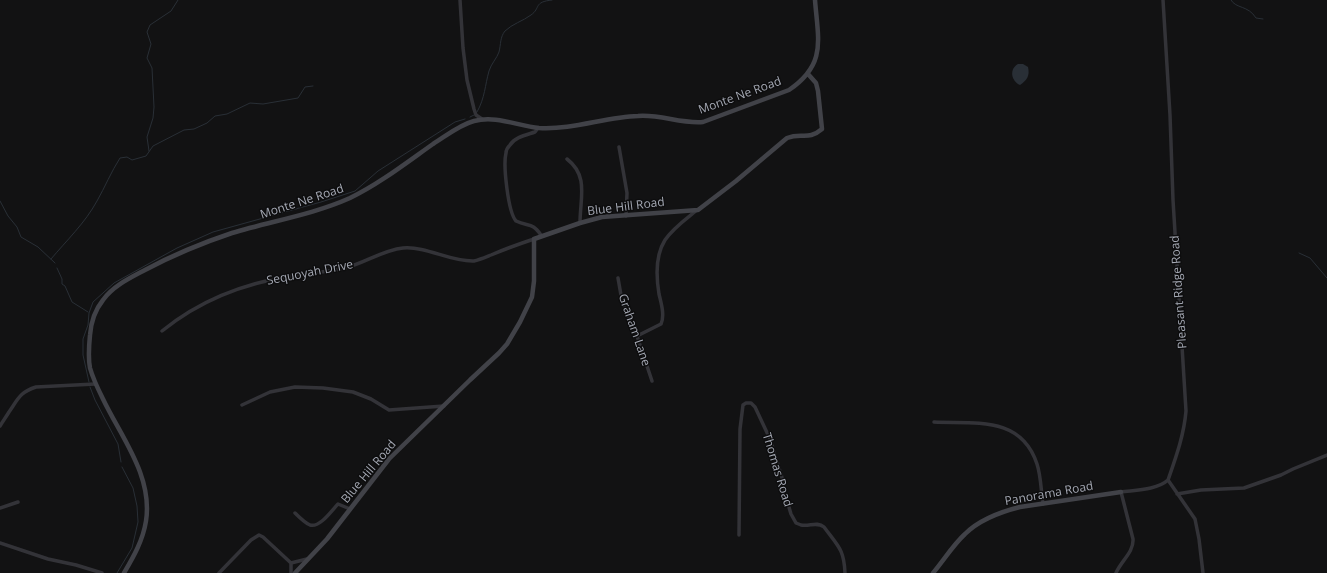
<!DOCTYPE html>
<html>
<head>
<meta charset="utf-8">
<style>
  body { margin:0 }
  canvas { display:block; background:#121213 }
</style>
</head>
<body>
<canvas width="1327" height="573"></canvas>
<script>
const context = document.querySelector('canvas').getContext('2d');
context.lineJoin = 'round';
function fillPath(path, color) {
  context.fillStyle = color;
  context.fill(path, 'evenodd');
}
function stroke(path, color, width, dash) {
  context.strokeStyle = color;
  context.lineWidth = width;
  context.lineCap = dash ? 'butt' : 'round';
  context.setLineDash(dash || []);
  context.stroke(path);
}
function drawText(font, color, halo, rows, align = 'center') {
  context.font = font + ' "Open Sans",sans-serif';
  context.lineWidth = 3;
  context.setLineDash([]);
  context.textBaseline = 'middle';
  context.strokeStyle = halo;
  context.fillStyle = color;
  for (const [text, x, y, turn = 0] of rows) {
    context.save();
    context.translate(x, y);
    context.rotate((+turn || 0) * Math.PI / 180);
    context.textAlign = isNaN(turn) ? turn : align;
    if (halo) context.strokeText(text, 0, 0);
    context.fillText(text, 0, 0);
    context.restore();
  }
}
const water = new Path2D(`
  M1018,64h5l5,3c2,9 -1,13 -8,18 -9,-4 -11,-16 -2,-21z`);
const stream = new Path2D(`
  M1231,0c5,9 17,5 25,18l7,1
  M477,112c8,-14 8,-27 12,-41 2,-7 8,-13 10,-19 2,-8 1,-15 6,-21 7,-7 18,-10 26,-16 10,-7 2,-13 21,-15
  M470,117l4,-2
  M149,151l-2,-14 6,-19 1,-11 -2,-39 -5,-10 4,-14 -4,-12 3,-7 21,-14 7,-11
  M0,201l8,15 9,11 4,10 17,10 17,16
  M1299,253l11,5 17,20
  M51,259c16,-19 34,-36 46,-58 8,-14 14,-29 23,-43l7,-1 5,3 14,-4 7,-10 31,-16 10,-1 13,-6 8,-7 12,-2 23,-11 13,1 35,-6 7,-11 8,-1
  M57,268l5,11v5l3,2 7,16 16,10
  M89,382l-6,-27v-16l5,-14 1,-12 4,-11 21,-19 63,-35 36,-16 108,-30 34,-11 23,-20 77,-49 10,-3
  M90,387l5,13 23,44 3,18
  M117,573l15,-25 6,-26 -1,-16 -4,-18 -11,-21`);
const street = new Path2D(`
  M460,0l3,48 4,32 7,29 2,6 6,4
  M1163,0l7,115 3,85 13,211c-2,24 -10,46 -18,69l27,39 4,20 4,34
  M538,128l-3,4c-9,3 -20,5 -25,13 -2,2 -4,5 -4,8 -3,12 2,59 10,68 13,6 16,1 25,14
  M619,147l8,46 -1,23
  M567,159c22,17 13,39 13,64
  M618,278l4,23 15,35 15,45
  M162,331c37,-30 83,-48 130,-55 18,-3 36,-4 53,-8 20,-5 38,-18 58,-20 24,-2 47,14 71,13 5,-1 12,-4 17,-6 14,-6 28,-11 43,-16
  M637,336l24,-12c4,-9 0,-21 -2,-30 -3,-18 -4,-38 6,-54 8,-12 21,-21 32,-30
  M242,405l28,-13 25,-5 28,1 30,4 18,7 18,11 55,-4
  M934,422c40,2 87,-7 103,42 4,12 4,27 6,40
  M0,426c3,-5 6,-9 9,-14 9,-13 11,-20 27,-25l59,-3
  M1177,494l24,-4 43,-2 37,-13 12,-6 34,-14
  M0,508l18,-6
  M295,513c4,4 10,10 15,12 10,3 22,-15 28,-21l12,5
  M739,535l1,-106 3,-24 3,-2h5l4,4 15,32 14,45 1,10 6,20 5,9 5,2c8,2 16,-4 23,2 14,19 20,22 21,46
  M0,543l48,16 28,6 26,8
  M219,573l32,-33 8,-5 4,2 28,26 16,-4
  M291,573v-10
  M1116,573c5,-12 18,-21 17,-34l-12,-47c14,-2 36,-2 47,-12`);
const secondary = new Path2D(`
  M124,573c10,-17 19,-33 22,-52 7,-45 -25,-84 -43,-122 -5,-10 -10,-20 -13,-31 -2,-10 -1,-23 0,-33 1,-13 5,-25 13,-35 10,-14 27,-22 42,-30 28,-15 57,-27 87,-37 39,-12 80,-18 118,-35 29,-14 56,-35 83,-54 13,-8 26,-19 41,-23 22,-6 44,5 65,7 34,2 66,-11 99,-12 22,-2 43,8 65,6l86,-32c38,-26 29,-50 26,-90
  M295,573l32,-34 62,-80 81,-79 29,-27 8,-9 13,-22 12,-25 2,-16v-42l46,-16 22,-6 96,-7 38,-29 51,-43c15,-6 21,3 35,-9l-4,-38 -2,-8 -8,-9
  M933,573c11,-13 20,-28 32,-39 15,-15 35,-22 55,-27l101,-15`);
const streetNames = [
  ["Monte Ne Road",740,96,-20],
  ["Monte Ne Road",302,202,-18],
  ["Blue Hill Road",626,207,-7],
  ["Sequoyah Drive",310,273,-11],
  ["Pleasant Ridge Road",1179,292,-94],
  ["Graham Lane",634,330,71],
  ["Thomas Road",777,470,73],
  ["Blue Hill Road",369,472,-50],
  ["Panorama Road",1049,494,-10]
];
fillPath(water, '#292f36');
stroke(stream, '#292f36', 1);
stroke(street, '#333338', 3.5);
stroke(secondary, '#414248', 4.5);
drawText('12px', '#a4a8b3', '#0d0d0e', streetNames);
</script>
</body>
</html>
